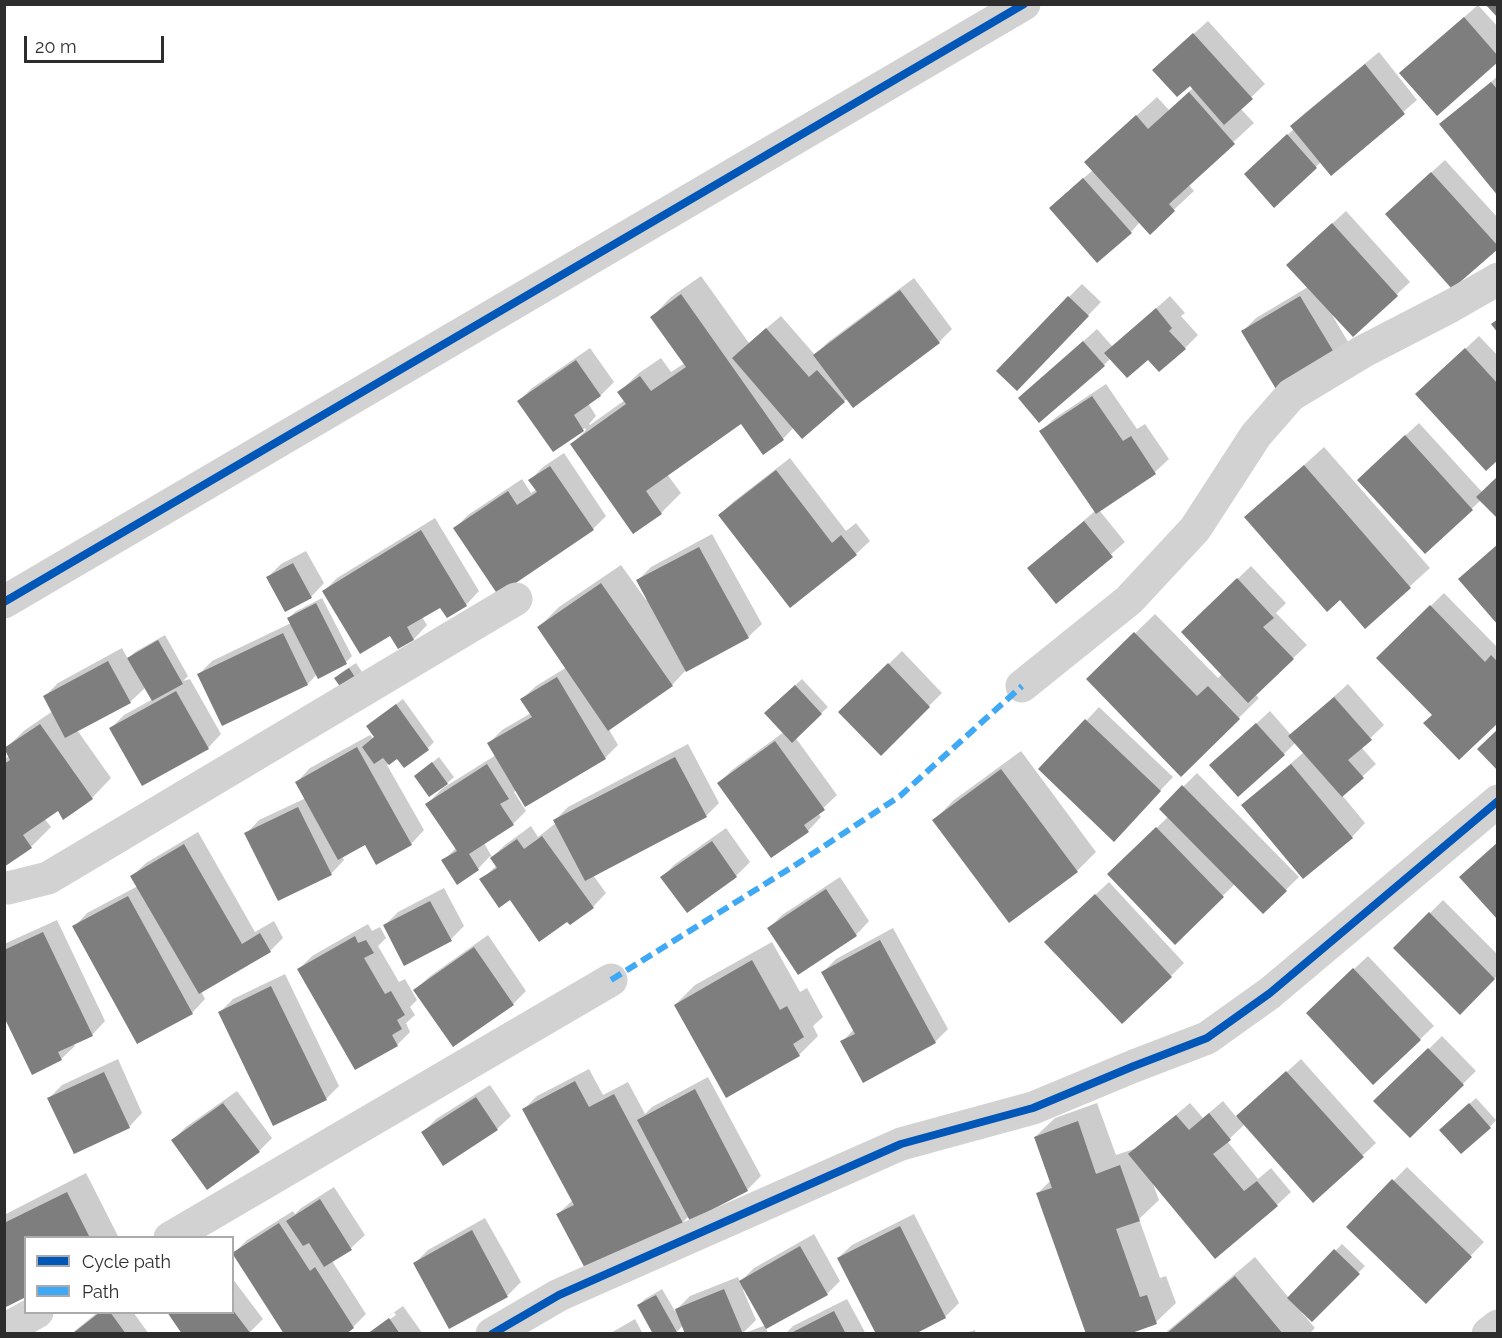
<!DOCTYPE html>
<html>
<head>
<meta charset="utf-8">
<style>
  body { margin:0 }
  #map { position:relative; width:1502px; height:1338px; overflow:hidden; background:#fff; font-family:Raleway,sans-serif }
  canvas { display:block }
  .frame { position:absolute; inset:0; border:6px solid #2d2d2d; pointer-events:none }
  .legend { position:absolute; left:24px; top:1236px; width:210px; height:78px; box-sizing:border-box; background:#fff; border:2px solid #ababab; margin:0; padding:8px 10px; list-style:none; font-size:18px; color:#2d2d2d }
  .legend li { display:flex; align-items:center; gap:12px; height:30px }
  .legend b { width:30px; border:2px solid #ababab }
  .scale { position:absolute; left:24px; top:36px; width:140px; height:27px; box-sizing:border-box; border:3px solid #2d2d2d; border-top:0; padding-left:8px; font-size:18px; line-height:21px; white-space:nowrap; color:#2d2d2d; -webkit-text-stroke:4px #fff; paint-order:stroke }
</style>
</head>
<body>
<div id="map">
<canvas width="1502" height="1338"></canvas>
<div class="frame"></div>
<ul class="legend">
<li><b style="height:8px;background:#0057b8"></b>Cycle path</li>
<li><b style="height:8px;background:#3fa9f5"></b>Path</li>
</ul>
<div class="scale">20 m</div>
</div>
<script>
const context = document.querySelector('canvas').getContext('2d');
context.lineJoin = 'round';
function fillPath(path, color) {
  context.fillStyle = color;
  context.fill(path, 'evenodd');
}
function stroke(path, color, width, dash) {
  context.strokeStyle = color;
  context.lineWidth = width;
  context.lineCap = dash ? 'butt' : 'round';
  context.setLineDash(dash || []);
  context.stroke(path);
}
const shadow = new Path2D(`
  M1478,5l20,22v33h-83z
  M1208,21l57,63 -25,24 14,15 -66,61 6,7 -44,41 -10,-10 -9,10 -67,-37 29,-25 13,-27 51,-46 12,13 24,-22 -25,-31z
  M1379,52l38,48 -86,74 -10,-12 -46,44 -16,-45 35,-32 -2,-3 13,-13z
  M1498,76v118l-57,-70z
  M1445,160l53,58v29l-98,-46z
  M1346,211l64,71 -57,53 -21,-20 18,30 -70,47 -37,-61 13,-13 52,-31 -7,-35z
  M701,276l48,67 32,-27 34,39 13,-13 86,-64 38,51 -13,13 -95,59 -50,26 -11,12 -42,-17 -74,52 14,19 -20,20 -89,-69 14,-14 -1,-2 -32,22 -34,-49 13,-13 58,-40 24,34 -13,13 -13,8 8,13 -7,8 1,1 35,-25 -6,-8 20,-19 22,-15 10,14 14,-9 -33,-46 19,-20z
  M1082,284l19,18 -71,74 39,-79z
  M1170,296l15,17 -4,3 17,19 -13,13 -37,10h-37l-7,7 -84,33 77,-69 16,18z
  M1479,336l19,20v102l-67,-77z
  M1106,384l31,45 8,-5 24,35 -14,13 -56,38 26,32 -69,60 -27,-34 66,-57 -54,-80 14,-13z
  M1419,423l63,69 -1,8 -56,52 -53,-86z
  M1324,447l106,121 -65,59 -25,-29 -93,-81z
  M564,453l42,63 -13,13 -138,-1 13,-13 54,-36 9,14 6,-4 -7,-9 13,-13z
  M790,458l56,73 10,-8 14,18 -14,13 -66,52 -70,-91 13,-13z
  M435,518l44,73 -13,14 -26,1 -18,11 5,8 -13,14 -15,8 -9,-13 -66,-43 13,-13z
  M712,534l50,90 -14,13 -62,33 -14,15 -64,43 10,17 -13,13 -88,32 -3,2 12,19 -13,13 -29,19 8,14 13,-12 26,-19 7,11 18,-14 -1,-3 13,-13 120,-63 31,59 -13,13 -113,59 13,18 -13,14 -26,13 -57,-22 -29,-18 16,-15 -7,-9 -12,13 -35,-8 13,-13 -29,-44 16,-16 53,-33 -7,-12 13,-13 29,-17 -9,-14 14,-13 31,-19 -28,-40 20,-20 62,-42 25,35 2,-1 -10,-19 13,-13z
  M306,551l18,32 -13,14 -43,-20 13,-13z
  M1251,566l35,37 -10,10 31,32 -52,49 4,4 -78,77 -93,-96 67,-65 63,64 4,-4 -26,-55z
  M1444,593l54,55v73l-65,-6 -55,-57z
  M322,598l30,58 -6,6 -29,12 -9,10 -85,40 -24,-50 13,-13 79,-38 -3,-4 7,-7z
  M165,635l23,41 -5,5 7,-2 31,55 -13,14 -97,-20 13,-13 29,-16 -7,-12 -16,15 -53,28 34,48 -19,20 -34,11 -14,9 7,9 -20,20 -27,18v-105l5,-4 -4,-7 20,-19 28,-19 -8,-15 13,-13 64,-35 6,11 7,-7z
  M902,651l40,42 -61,61 -41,-42z
  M356,663l10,15h-30l6,-6z
  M802,679l26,28 -33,30 42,58 -19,18 3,4 -13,14 -89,-48 13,-13 52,-38 -12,-25z
  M1348,684l36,41 -23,22 15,17 -34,31 23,28 -13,14 -109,-32 61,-53 -8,-10 -12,12 -59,-2 45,-41 21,24z
  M403,699l31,43 -6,6 -30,8 -11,9 37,65 -13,14 -46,-1 -23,13 2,4 -13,14 -85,-40 13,-14 47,-22 -9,-16 13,-14 60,-33 3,3 2,-2 -7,-10z
  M1099,707l74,70 -46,49 -41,-105z
  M1021,751l75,101 -19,19 -143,-51 20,-20z
  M439,757l15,20 -11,10 -27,-11z
  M1197,773l102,104 -36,35 -28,-28 -60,58 -66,-68 60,-58 -8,-7z
  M726,828l24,34 -14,14 -49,35 -25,-34 13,-13z
  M198,832l57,100 19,-11 9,17 -13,13 -69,40 4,8 -13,14 -118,-86 13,-14 51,-27 -6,-10 14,-13z
  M840,877l29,44 -13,14 -87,-7 13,-13z
  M1109,882l75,81 -13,13 -112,-47z
  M444,888l20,38 -13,13 -66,-14 13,-13z
  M1443,900l55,55v20l-38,38 -65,-65z
  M57,920l48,101 -13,14 -19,8 2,3 -14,13 -57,-45v-70z
  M368,924l4,7 8,-4 6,11 -8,8 21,36 6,-3 12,21 -7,7 5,8 -9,8 4,9 -13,13 -98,-76 13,-13z
  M893,928l55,101 -13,13h-93l12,-13 -31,-57 13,-13z
  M488,935l38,56 -13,13 -98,-14 14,-13z
  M772,942l28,50 7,-4 16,29 -10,9 5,10 -19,19 -124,-50 20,-20z
  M1368,956l66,70 -60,57 -53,-83z
  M285,974l54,112 -13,13 -106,-87 13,-13z
  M1442,1036l34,35 -66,65 -34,-35z
  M118,1059l24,54 -13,14 -80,-29 13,-13z
  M1301,1059l75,84 -62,58 -69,-77 -18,17 31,38 13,-11 20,24 -14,13 -125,-24 7,19 -20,19 21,59 6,-2 10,27 -20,19 -31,12 -88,-140 14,-14 -16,-43 20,-19 42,-15 19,52 21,-7 53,-45 13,15 20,-17 14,17z
  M589,1069l14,26 25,-13 17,32 7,-7 56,-30 53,99 -14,14 -56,29 -2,-3 -6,6 -95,50 -30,-58 15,-14 -49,-91 13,-13z
  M490,1085l21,31 -14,13 -74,3 13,-13z
  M237,1091l35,47 -13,13 -86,-11 13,-13z
  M1476,1098l20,22 -6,7 -43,-3z
  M1407,1167l77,75 -58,60 -78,-75z
  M86,1173l33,65h-93l-22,68v-91z
  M334,1187l31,48 -14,13 -19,13 34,53 -13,13 -119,-74 13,-13 46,-29 2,3 6,-6z
  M914,1214l45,89 -14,14 -33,17 -74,-76 14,-13z
  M485,1218l36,64 -13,13 -58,32 -35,-64 13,-13z
  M814,1234l26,47 -13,13 -61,34 2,6h-26l24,-9 -21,-36 -2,1 13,30 -14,14 -59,-9 -6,7 -38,-27 6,-6 17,-10 13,22 15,-15 48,-19 2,5 14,-14z
  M1342,1244l23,22 -53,54 -9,-9 -1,2 13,15 -6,6h-145l91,-77 34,41z
  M232,1278l31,41 -15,15 -16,-22z
  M847,1299l19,35h-81l8,-8z
  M403,1306l20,28h-54l27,-19 -2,-3 -31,22z
  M98,1312h35l16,22h-78z
  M635,1319l8,15h-34z
  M975,1330l1,4h-14z`);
const building = new Path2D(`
  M1485,4h13v14z
  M1464,17l34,39v6l-61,54 -38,-43z
  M1193,33l60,66 -29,26 -34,-39 -13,11 -25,-27z
  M1365,64l40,50 -74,62 -41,-50z
  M1491,82l7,8v106l-59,-72z
  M1189,92l46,52 -66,60 6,7 -25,24 -66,-73 52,-47 12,14z
  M1287,134l30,34 -43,40 -30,-34z
  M1431,172l67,74v3l-46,40 -67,-75z
  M1083,178l49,55 -35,30 -48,-55z
  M1332,223l66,73 -45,41 -67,-72z
  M900,290l40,53 -87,65 -40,-53z
  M681,294l103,146 -21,15 -22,-31 -95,67 16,23 -29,20 -63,-90 56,-40 -9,-12 23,-16 11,15 35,-24 -36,-50z
  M1068,296l21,20 -72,75 -21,-20z
  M1300,296l38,63 -59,35 -38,-63z
  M1156,308l16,20 -3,3 17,18 -27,23 -11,-12 -21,18 -23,-25z
  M1498,319v14l-7,-9z
  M766,328l43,49 8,-7 28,32 -43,37 -70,-81z
  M1083,341l22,25 -66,57 -21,-25z
  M1465,348l33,36v76l-12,11 -71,-77z
  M576,360l25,36 -27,19 10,16 -31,21 -36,-51z
  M1092,396l31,45 8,-5 25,38 -60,40 -57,-83z
  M1405,435l68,75 -48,44 -68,-74z
  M1304,465l107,123 -46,41 -25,-29 -13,12 -83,-95z
  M550,466l44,64 -96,65 -45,-67 55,-37 9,14 20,-13 -9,-12z
  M776,470l56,73 9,-8 16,20 -67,53 -72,-93z
  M1498,476v43l-22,-22z
  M1084,521l29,36 -57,47 -29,-36z
  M421,530l46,76 -20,12 -7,-10 -33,19 7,13 -16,9 -8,-13 -30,18 -38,-63z
  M1498,544v81l-40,-46z
  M699,547l50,91 -63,34 -50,-92z
  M293,563l19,35 -27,14 -19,-35z
  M1237,578l37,40 -11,9 31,32 -46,44 -67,-71z
  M601,583l72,103 -65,45 -71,-104z
  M316,603l31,61 -29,15 -31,-61z
  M1430,605l55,57 6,-7 7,7v61l-39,37 -36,-37 9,-8 -56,-57z
  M1134,632l63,64 11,-10 32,33 -59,58 -95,-98z
  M283,633l25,52 -86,41 -25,-52z
  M158,640l25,44 -31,17 -25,-43z
  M108,661l23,42 -66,35 -22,-42z
  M888,663l42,44 -49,49 -43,-44z
  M349,668l11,17 -14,10 -12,-17z
  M557,677l49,82 -81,48 -38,-64 45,-26 -12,-18z
  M795,685l27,29 -30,29 -28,-30z
  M176,691l33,58 -67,37 -33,-58z
  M1334,697l38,43 -24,20 16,18 -22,19 -54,-61z
  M396,704l33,46 -25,18 -7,-9 -8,6 -6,-7 -9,6 -12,-17 12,-10 -8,-11z
  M1085,719l76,72 -47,51 -76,-73z
  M1256,723l29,32 -47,42 -29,-32z
  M40,724l53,75 -30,21 -5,-9 -35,24 9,13 -28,19v-103l6,-4 -6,-12z
  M1498,729v42l-21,-22z
  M775,741l50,69 -21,15 5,7 -38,26 -54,-75z
  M357,747l55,98 -36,20 -11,-20 -27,15 -43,-78z
  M675,757l32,60 -122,64 -32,-61z
  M432,762l16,22 -19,13 -15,-21z
  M487,764l22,35 -9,5 14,21 -45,29 10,16 -22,15 -16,-25 16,-9 -32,-47z
  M1291,764l62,74 -50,41 -62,-74z
  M1001,769l77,103 -69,51 -77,-103z
  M1182,785l105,106 -24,23 -104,-105z
  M298,807l34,68 -54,26 -34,-68z
  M1156,827l68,70 -49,48 -68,-71z
  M542,836l52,72 -24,17 -3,-3 -28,20 -29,-42 -11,8 -20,-29 18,-11 -7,-10 27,-19 7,10z
  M712,841l25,36 -50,36 -27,-36z
  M1498,842v78l-39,-43z
  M184,844l58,100 18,-11 11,19 -72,42 -69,-118z
  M826,889l31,47 -59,39 -31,-47z
  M1095,894l77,83 -50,47 -78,-82z
  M128,896l65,118 -56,30 -65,-118z
  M430,901l22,40 -48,25 -21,-41z
  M1429,912l66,67 -35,36 -67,-67z
  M43,932l50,104 -35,16 4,8 -30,15 -28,-58v-67z
  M355,936l3,7 8,-3 8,13 -10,5 21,36 6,-3 14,24 -8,5 5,9 -10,6 6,11 -43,24 -58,-101z
  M880,940l56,103 -73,40 -23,-42 15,-7 -34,-62z
  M474,947l40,58 -61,42 -40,-57z
  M752,960l28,50 7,-4 17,31 -11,7 7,12 -74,42 -52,-93z
  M1353,968l68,72 -48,45 -67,-72z
  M271,986l56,114 -54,26 -55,-114z
  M1428,1048l36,37 -54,53 -37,-37z
  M1286,1071l78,86 -51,46 -77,-87z
  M104,1072l26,56 -56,26 -27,-56z
  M575,1081l14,26 25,-13 69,129 -95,51 -32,-60 18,-9 -52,-96z
  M695,1089l53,102 -58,30 -53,-101z
  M476,1097l22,33 -55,36 -22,-34z
  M223,1103l37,49 -53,38 -36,-50z
  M1469,1103l22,25 -30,26 -22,-24z
  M1209,1113l22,27 -18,14 31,37 13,-10 21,25 -63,53 -87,-105 48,-39 13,15z
  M1078,1121l18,53 24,-9 20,56 -24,8 24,68 7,-2 10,29 -28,10h-43l-50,-141 16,-5 -18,-51z
  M1392,1179l80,78 -46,47 -80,-77z
  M67,1192l23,46h-64v59l-22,11v-85z
  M320,1199l32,51 -28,17 -15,-24 -6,3 -17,-25z
  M279,1223l31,48 5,-4 39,61 -8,6h-62l-52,-81z
  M900,1226l46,92 -31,16h-39l-39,-76z
  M472,1230l36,67 -59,32 -36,-66z
  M800,1246l28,49 -62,34 -27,-48z
  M1334,1249l26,25 -48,48 -25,-24z
  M1235,1276l48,58h-117z
  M724,1289l19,45h-58l-10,-25z
  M656,1295l22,39h-25l-16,-29z
  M232,1309l19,25h-69l-15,-22h65z
  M834,1311l12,23h-57z
  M100,1312h10l16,22h-54z
  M389,1318l11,16h-33z`);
const minor = new Path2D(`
  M4,602l1020,-598
  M1022,686l107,-86 66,-71 61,-94 35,-40 73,-44 87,-45 47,-27
  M4,887l4,1 40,-10 468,-279
  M170,1238l441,-258
  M4,1330l33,-18
  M492,1334l67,-39 342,-151 132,-36 101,-42 73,-28 63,-45 228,-192
  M1488,1334l10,-8`);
const quiet = new Path2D(`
  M611,980l186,-116 103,-68 122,-110`);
const cycleway = new Path2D(`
  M4,602l1020,-598
  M492,1334l67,-39 342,-151 132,-36 101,-42 73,-28 63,-45 228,-192`);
fillPath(shadow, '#0003');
fillPath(building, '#7e7e7e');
stroke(minor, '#d2d2d2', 33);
stroke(quiet, '#3fa9f5', 6, [12, 6]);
stroke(cycleway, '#0057b8', 8);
</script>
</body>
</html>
